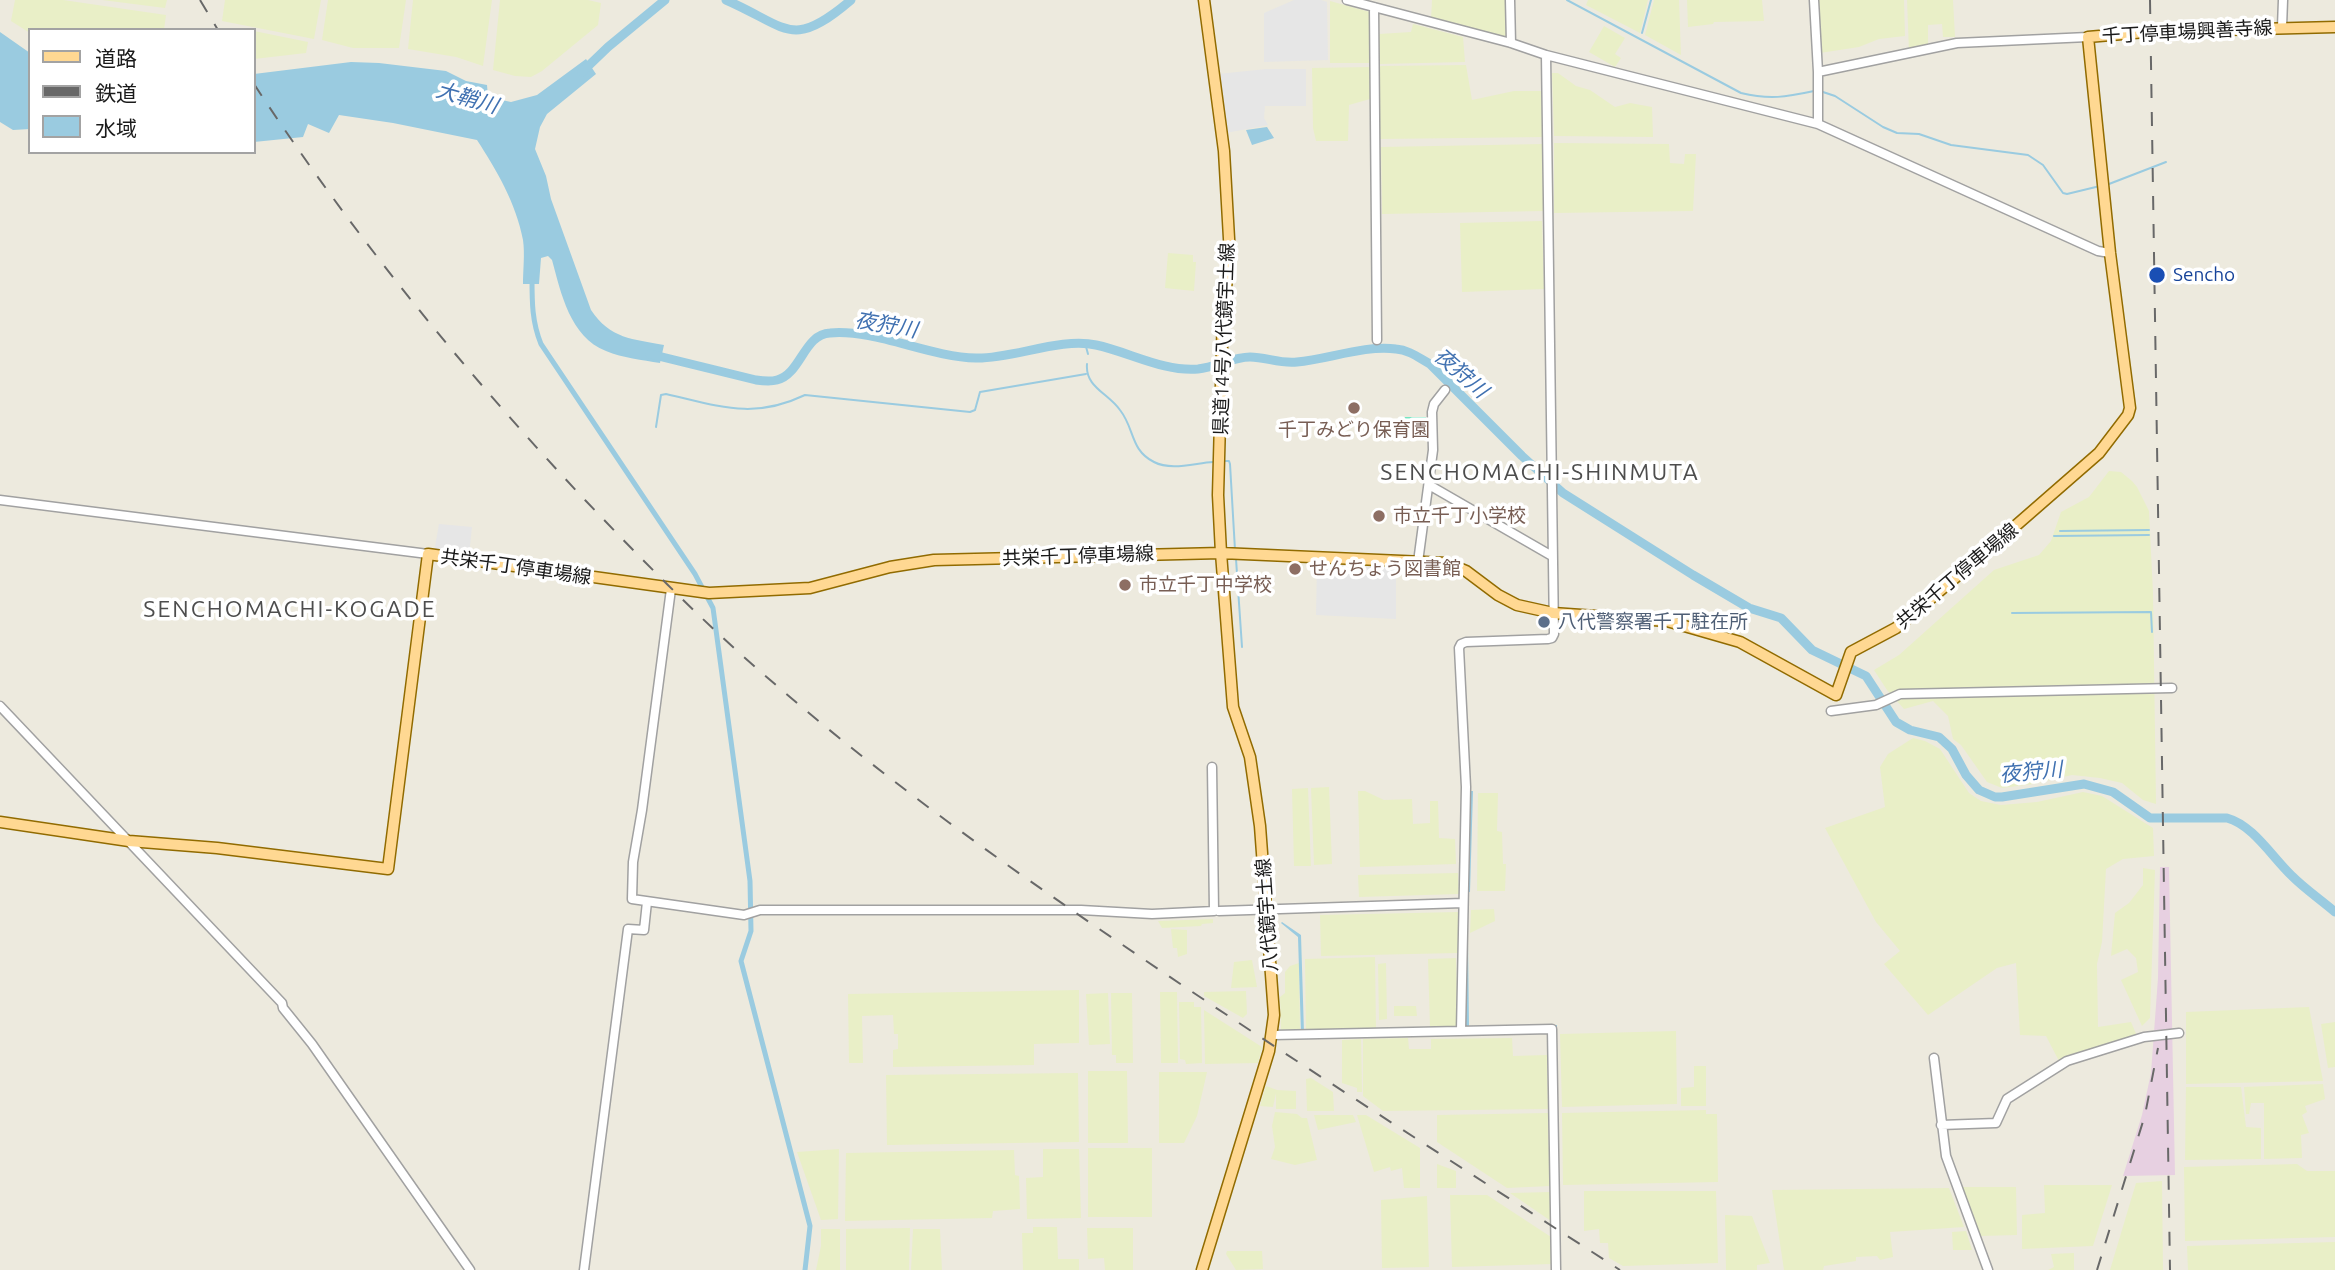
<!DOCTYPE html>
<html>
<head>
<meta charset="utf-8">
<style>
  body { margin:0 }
  #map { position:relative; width:2335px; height:1270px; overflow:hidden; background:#edeade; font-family:Ubuntu,"Noto Sans JP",sans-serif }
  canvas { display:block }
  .legend { position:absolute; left:28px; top:28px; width:228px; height:126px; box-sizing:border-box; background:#fff; border:2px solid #a3a3a3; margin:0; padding:9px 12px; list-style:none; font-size:21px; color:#1a1a1a }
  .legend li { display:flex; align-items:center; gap:14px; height:35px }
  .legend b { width:35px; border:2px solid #a3a3a3 }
</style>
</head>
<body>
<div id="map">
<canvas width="2335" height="1270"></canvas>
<ul class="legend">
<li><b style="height:9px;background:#ffd892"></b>道路</li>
<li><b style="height:9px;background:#686868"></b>鉄道</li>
<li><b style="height:19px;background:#9acbe0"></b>水域</li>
</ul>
</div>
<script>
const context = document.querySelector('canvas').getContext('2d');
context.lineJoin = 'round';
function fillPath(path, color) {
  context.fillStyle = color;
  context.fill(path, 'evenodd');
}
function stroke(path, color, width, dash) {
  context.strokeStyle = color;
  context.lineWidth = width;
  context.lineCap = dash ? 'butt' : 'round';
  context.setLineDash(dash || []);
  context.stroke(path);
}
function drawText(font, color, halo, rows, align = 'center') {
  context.font = font + ' Ubuntu,"Noto Sans JP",sans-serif';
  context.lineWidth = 7;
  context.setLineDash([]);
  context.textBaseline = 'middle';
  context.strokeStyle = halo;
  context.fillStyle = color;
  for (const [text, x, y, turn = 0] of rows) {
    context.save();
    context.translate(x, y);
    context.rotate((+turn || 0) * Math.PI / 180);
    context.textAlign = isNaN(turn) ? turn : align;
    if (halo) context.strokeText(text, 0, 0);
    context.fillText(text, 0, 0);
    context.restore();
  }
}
const industrial = new Path2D(`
  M2160,867h9l6,308 -52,1 19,-61 9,-42 7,-95z`);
const farmland = new Path2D(`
  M15,0h48l103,15 -2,15h-134v3l-19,-12z
  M102,0h65l-2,8z
  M225,0h96l-7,39 -92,-18z
  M328,0h78l-7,48h-46l-31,-8z
  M413,0h79l-9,66 -27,-9 -48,-8z
  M500,0h88l13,3 -3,22 -56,46 -11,6 -16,-1 -22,-6z
  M1432,0h73l3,40 -77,-20z
  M1588,0h60l-8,33 -54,-28z
  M1654,0h25l2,55 -36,-20z
  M1687,0h75l2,21 -50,1 -1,2 -25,3z
  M1817,0h87l1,36 -26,3 -20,8 -39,6z
  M1907,0h46l2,37h-12l-1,-13 -14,1v23l-19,3z
  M1330,1l40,11 1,51h-41z
  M1413,24l50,13 2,25 -86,2v-30l32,-2z
  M1604,26l21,12 -10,16 6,4 -6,9 -26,-15z
  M254,31l54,11 -2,11 -52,6z
  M1466,65l6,35 42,-9h28l2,46 -165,2v-73z
  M1370,67v32l-21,6 -1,36h-32l-3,-13 -1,-60z
  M1552,73h6l18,13 14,4 25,17 15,-4 22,4 1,30 -99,-1z
  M1554,143l115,1 1,19 14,1 1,-10h11l-3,57 -139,2z
  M1543,144l1,67 -162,3 -1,-67z
  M1542,221l2,68 -82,3 -2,-69z
  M1168,253l25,2v7h3l-2,29 -29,-3z
  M2109,471l12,1 11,9 5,6 12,24 4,82 3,211 -13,-4 -21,-17 -22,-5 -28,-3 -39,9 -31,4 -15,-6 -26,-37 -8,-6 -5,-23 -15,-15 -29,8 -17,-19 -13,-20 25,-15 95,-85 45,-15 12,-14 10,-29 28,-15z
  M1913,738l12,3 15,8 29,44 12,8 20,4 36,-3 46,-10 19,4 51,32 1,28 -31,3 -17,10 -4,73 -5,22 1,63 33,-5 6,14 -78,25 -13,-25 -26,-1 -4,-72 -19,5 -69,47 -44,-51 16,-13 -24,-29 -51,-94 60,-21 -5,-40 8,-13z
  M1329,787l3,77 -18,1 -3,-77z
  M1308,788l3,78h-17l-2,-77z
  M1358,791h7l19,9 28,-1 1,25 17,-1v-22h8l1,37 16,1 1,25 -96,3z
  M1478,793h20l-1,38 5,1 1,32h3l-1,27h-28z
  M2143,868l12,2 -5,148 -8,8 -21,-46 17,-8 -2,-14 -9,-9 -16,7 4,-43 14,-10 14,-18z
  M1458,873l1,21 -100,3 -1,-22z
  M1494,909l1,12 -25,12 1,-23z
  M1458,912v41l-137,3 -1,-41z
  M1213,919v4l-11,1 -1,2 -39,2 -4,-7z
  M1171,929l16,1v24l-9,3 -1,-9h-4z
  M1375,957l1,73 -70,2 -1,-73z
  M1456,958l2,69h-28l-2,-68z
  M1252,960l5,27 -26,1 3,-26z
  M1299,963l1,69h-19l-1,-35 5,-4v-21l5,-6z
  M1386,963l1,56 -8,1 -1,-56z
  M1079,990v53l-45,1v21l-141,2v-17l5,-1v-15h-4l-1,-19 -31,1 1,47h-14l-1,-69z
  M1246,991l1,23 -4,4 -39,-22v-4z
  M1160,992h17l1,71h-17z
  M1108,993l2,51 -21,1 -3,-51z
  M1111,993h21l1,70h-17v-8h-4z
  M1179,1002h15v5h7l1,56 -16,1 -1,-4 -5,-1z
  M1394,1006h22l1,10h-23z
  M2309,1007l14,74 -137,3v-72z
  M1204,1010l58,37 -4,16 -53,1z
  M2335,1022v45l-7,1 -7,-44z
  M1676,1031l1,73 -115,3 -2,-73z
  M1408,1038l1,11h22v-10l81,-1 1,18 34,-1 1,54 -165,2 -20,-15v-57z
  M1361,1039l1,53h-5v-4l-15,-5v-43z
  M1694,1066h12v40h-25v-18l13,-1z
  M1088,1071h39l1,72h-40z
  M1159,1072h48l-10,44 -13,27h-25z
  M1078,1073l1,69 -192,3 -1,-70z
  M1311,1078l22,14 1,19h-27l-1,-32z
  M2323,1084l2,15 -20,7 2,6 -5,3 7,18 -8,2 1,23 -38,1v-56h-13l-2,11h-3l-2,-27z
  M1266,1086l11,4 19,1v18h-20v-16l-3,14 -13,-1z
  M2186,1087h55l5,40 15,1v31l-76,1z
  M1706,1110v4h11l1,68 -155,3 -1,-72z
  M1275,1112l22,2 5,4h5l10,42 -22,5 -24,-6 4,-12 -3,-21z
  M1548,1113l2,73 -43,2 -70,-46v-27z
  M1314,1115h39l3,7 -38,8z
  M1357,1115h9l54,33v40h-16l-2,-20 -11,3 -1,-4 -16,5z
  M1152,1148v69h-64v-69z
  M839,1149l-1,70 -17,1 -24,-68z
  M1043,1149h36l2,69 -54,1 -1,-41 17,-1z
  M1014,1150l1,25 4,1 1,33 -27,2 -1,7 -147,3 1,-68z
  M1437,1164l19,7v17h-19z
  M2297,1164l10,7h28v66l-150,4 -1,-74z
  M2162,1181l1,89h-53l26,-87z
  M2044,1185h68l-19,61 -71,3v-34l23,-2z
  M1961,1187h55l1,48 -37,1z
  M1949,1188l15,39 -74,5 3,25 -13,3 -3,-4 -21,1v4l-32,5 -1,4h-39l-12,-80z
  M1584,1191h132l2,72 -95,3 -14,-8 -1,-15h-8l-1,-14 -15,2z
  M1551,1192v29l-41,-28z
  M1450,1195h37l64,42 1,27 -100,3z
  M1427,1196l2,71 -47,1 -1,-68z
  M1725,1215l27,1 18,47 -13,2v5h-31z
  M1033,1227h24l1,32h21v11h-56l-1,-37h11z
  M910,1228l-1,42h-63v-41z
  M1087,1228h46v42h-28l-1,-12 -16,1z
  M821,1229h19v41h-24l5,-24z
  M913,1229h27l2,41h-31z
  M1966,1231l6,19h-19l-1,-18z
  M2335,1242v28h-147l-1,-24z
  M1227,1251h35l1,18 -27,1 -10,-16z
  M2074,1253v17h-26l6,-3 -3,-13z`);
const pitch = new Path2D(`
  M1399,417h27v17h-31v-14h3z`);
const parking = new Path2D(`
  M1294,0h27l6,2 1,58 -64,2v-49z
  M1266,69h40v37h-41l-1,12 4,7 -42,8 -8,-59z
  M439,524l33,3 -3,29 -35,-4z
  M1317,565l79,2v52l-80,-4z`);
const water = new Path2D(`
  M0,32l30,21v76l-17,1 -13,-8z
  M586,59l10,15 -49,40 -7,13 -5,22 11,27 5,23 40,111c19,29 42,29 73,35l-4,18c-18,-3 -37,-5 -54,-12 -36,-14 -45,-58 -54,-91l-4,-4 -7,2 -2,26h-16c0,-14 2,-30 0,-44 -7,-37 -26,-69 -46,-100l-84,-17 -54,-8 -10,18 -21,-9 -5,13 -49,5v-68l97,-12 28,1 67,8 20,10 21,4 1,12 23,5 26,-7z
  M1267,127l7,11 -22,7 -6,-15z
  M1470,791h3l-3,101h-3z
  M1282,922l19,13 3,98h-3l-3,-96 -17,-14z
  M1465,941h3l1,85 88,-1v3l-91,1z`);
const stream = new Path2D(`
  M1567,0l174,93c29,7 45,4 73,-2
  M1642,33l9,-33
  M1820,91l15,5 48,31 14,6 22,1 32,11 77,10 15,10 20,28 4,1 33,-8
  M2109,184l57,-22
  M1085,343l3,11
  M1087,364c-2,23 21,29 33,46 15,19 10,40 34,52 17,9 41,1 59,0
  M656,427l5,-32 5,-1c53,12 87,26 139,1l165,17 5,-2 5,-18 106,-18
  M1222,461h7l1,3 5,86
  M2060,531l89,-1
  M2054,536l95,-1
  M1236,559l6,88
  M2012,613l139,-1 1,20`);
const canal = new Path2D(`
  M532,279c0,23 0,43 9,65l154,230 18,34 37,273 1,50 -10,30 69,265 -5,44`);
const river = new Path2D(`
  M726,0c62,27 65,51 125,0
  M582,72l26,-25 57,-47
  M650,354l106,26c7,1 14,2 21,0 24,-6 27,-46 53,-47 46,-4 99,24 146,25 36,1 85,-21 120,-13 33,7 68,27 102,24 18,-2 35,-12 52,-12 16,0 30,7 47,5 32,-3 67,-17 99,-13 13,1 23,9 34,15l92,92 41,37 130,82 56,33 32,10 31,32 54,26 30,46 14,8 29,7 13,12 14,26 13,15 16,7h7l82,-13 29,8 37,26h77c26,7 45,39 65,58 13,13 29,24 43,36`);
const minor = new Path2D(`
  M1347,0l164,43 35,12 272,69 280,127 12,2
  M1510,0l1,43
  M1814,0l4,72v52
  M1374,7l3,333
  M2282,27l1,-27
  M1818,72l139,-29 131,-6
  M1429,485l123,71
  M0,500l428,54
  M1418,562l15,-112 -1,-38 2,-8 11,-14
  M671,589l-29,221 -9,52 -1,37 112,16 16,-5h321l71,4 62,-3 -2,-144
  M0,706l282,297 1,5 29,36 158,226
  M1831,711l45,-6 24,-11 272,-6
  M1219,911l244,-8
  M1461,1030l5,-243 -7,-139 2,-4 5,-2 82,-3 4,-1 2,-4 -8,-579
  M1273,1035l279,-6 4,241
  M1934,1058l12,98 42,114
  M1941,1125l55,-2 11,-24 60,-38 77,-24 35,-4
  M584,1270l44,-341 16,1 3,-28`);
const major = new Path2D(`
  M0,822l129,19 88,7 171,21 40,-315 281,39 101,-5 80,-21 44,-7 287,-7 226,10 19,8 32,24 19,10 36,8 114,8 73,21 96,53 15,-43 45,-24 101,-86 102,-89 29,-38 2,-7 -20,-155 -22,-216 57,-5 190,-5
  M1202,1270l67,-219 5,-36 -14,-189 -10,-69 -17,-50 -12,-154 -3,-58 5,-184 7,-55 -6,-105 -20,-151`);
const rail = new Path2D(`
  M200,0l18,30
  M2150,0l20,1270
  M254,84c97,148 209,286 331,416 59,62 119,123 184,179 116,101 240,189 367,275 159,108 322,211 484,316
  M2097,1270l48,-155 13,-67`);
const markers = [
  [2157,275,9,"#1a4fb4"],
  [1354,408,7,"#8d6e63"],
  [1379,516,7,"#8d6e63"],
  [1295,569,7,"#8d6e63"],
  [1125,585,7,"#8d6e63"],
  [1544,622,7,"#5c6f8a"]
];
const streetNames = [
  ["千丁停車場興善寺線",2187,32,-3],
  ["県道14号八代鏡宇土線",1224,339,-88],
  ["共栄千丁停車場線",1078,556,-2],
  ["共栄千丁停車場線",516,567,8],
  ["共栄千丁停車場線",1957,576,-40],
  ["八代鏡宇土線",1267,915,-94]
];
const transitNames = [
  ["Sencho",2173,275]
];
const educationNames = [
  ["千丁みどり保育園",1354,430,"center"],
  ["市立千丁小学校",1393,516],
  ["せんちょう図書館",1309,569],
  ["市立千丁中学校",1139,585]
];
const serviceNames = [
  ["八代警察署千丁駐在所",1558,622]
];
const waterNames = [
  ["大鞘川",467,98,16],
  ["夜狩川",886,325,10],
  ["夜狩川",1461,373,41],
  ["夜狩川",2031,772,-5]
];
const quarterNames = [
  ["SENCHOMACHI-SHINMUTA",1540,472],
  ["SENCHOMACHI-KOGADE",290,609]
];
fillPath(industrial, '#e7d0e1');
fillPath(farmland, '#e9efc7');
fillPath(pitch, '#74e5c1');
fillPath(parking, '#e6e6e6');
fillPath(water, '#9acbe0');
stroke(stream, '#9acbe0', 2);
stroke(canal, '#9acbe0', 5);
stroke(river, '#9acbe0', 9);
stroke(minor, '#a1a1a1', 11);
stroke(major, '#916b00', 13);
stroke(minor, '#fff', 8);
stroke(major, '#ffd892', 10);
stroke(rail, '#686868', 2, [14, 14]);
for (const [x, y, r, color] of markers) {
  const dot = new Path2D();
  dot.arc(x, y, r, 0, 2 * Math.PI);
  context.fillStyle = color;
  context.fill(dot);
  stroke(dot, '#fff', 2.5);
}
drawText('19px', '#1a1a1a', '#fff', streetNames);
drawText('19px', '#164399', '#fff', transitNames, 'left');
drawText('19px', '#785e54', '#fff', educationNames, 'left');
drawText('19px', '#4e5e75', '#fff', serviceNames, 'left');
drawText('italic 21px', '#4071b1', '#fff', waterNames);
context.letterSpacing = '2px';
drawText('23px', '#4d4d4d', '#fff', quarterNames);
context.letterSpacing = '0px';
</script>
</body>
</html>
